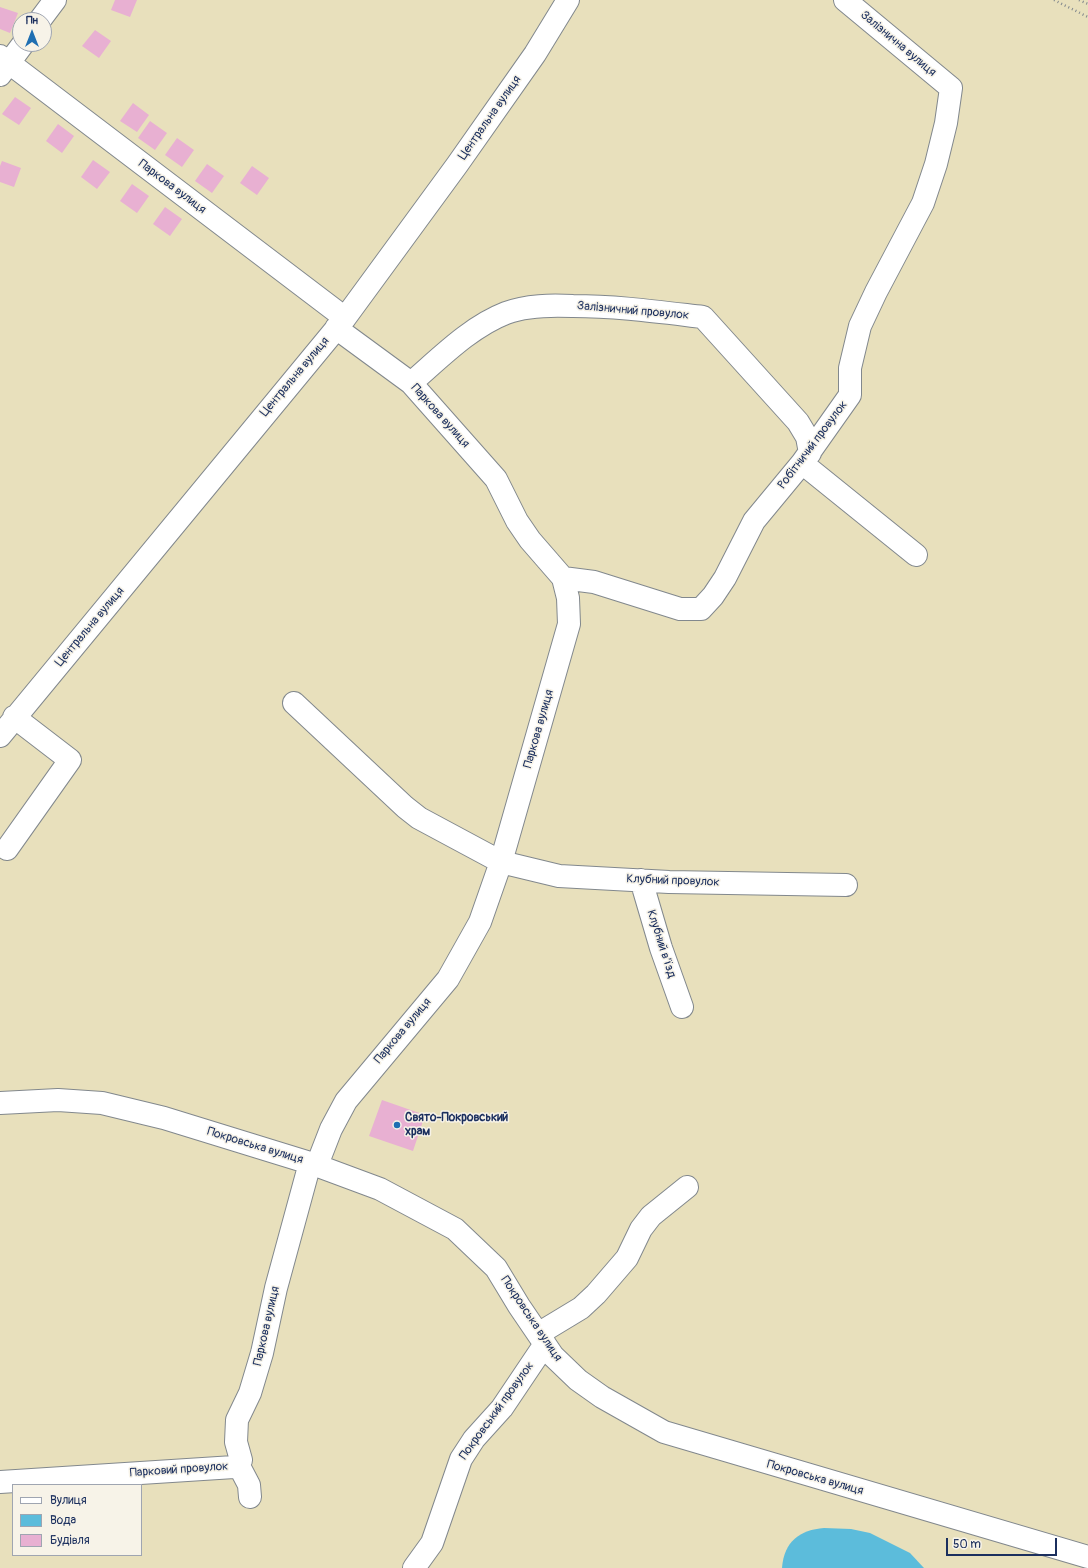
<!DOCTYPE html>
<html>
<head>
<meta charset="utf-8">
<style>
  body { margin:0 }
  #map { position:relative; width:1088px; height:1568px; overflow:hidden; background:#e8e0bc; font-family:Pangolin,sans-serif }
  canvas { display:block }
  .legend { position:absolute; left:12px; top:1484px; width:130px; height:72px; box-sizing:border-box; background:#f7f3e8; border:1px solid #9fa5b1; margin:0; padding:5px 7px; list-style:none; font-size:12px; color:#1b2f5e }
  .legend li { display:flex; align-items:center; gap:8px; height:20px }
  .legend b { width:20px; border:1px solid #9fa5b1 }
  .north { position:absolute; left:12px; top:12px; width:40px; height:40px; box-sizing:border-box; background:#f7f3e8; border:1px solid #9fa5b1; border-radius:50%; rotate:0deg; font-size:11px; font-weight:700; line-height:16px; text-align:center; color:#1b2f5e }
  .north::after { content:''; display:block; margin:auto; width:14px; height:18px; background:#1f6fb2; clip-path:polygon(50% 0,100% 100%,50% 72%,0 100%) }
  .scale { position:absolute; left:946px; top:1538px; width:111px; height:18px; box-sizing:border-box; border:2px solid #1b2f5e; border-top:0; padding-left:5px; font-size:12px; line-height:14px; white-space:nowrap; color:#1b2f5e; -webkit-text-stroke:3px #f7f3e8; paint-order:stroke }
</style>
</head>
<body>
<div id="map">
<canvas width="1088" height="1568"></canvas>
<ul class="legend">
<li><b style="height:5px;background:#fff"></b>Вулиця</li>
<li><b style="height:11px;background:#5cbcdb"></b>Вода</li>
<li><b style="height:11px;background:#e8b0d2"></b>Будівля</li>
</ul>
<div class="north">Пн</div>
<div class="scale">50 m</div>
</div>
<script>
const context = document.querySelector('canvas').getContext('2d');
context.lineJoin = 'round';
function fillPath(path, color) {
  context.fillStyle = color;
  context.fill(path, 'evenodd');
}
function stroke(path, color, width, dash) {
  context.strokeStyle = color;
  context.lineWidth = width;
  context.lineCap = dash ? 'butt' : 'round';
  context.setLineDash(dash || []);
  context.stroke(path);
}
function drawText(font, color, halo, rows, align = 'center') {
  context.font = font + ' Pangolin,sans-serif';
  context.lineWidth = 3;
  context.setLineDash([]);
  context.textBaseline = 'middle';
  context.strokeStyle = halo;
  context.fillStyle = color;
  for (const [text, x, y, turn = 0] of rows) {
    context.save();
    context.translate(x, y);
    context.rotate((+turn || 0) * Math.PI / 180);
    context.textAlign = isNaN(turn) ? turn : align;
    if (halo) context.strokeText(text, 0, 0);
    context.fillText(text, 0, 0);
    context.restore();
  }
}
const water = new Path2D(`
  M824,1528l27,1 19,4 40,20 14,15h-142c2,-27 18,-38 42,-40z`);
const building = new Path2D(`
  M115,0h22l-7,17 -19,-7z
  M0,7l18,6 -8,20 -10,-4z
  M95,30l16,11 -12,17 -17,-12z
  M15,97l16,11 -12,17 -17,-11z
  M133,103l16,12 -12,17 -17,-11z
  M150,121l17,12 -12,17 -17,-12z
  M58,124l16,12 -12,17 -16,-12z
  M177,138l17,12 -12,17 -17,-12z
  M93,160l17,12 -13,17 -16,-12z
  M2,161l19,7 -7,19 -14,-5v-16z
  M207,164l17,12 -12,17 -17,-12z
  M252,166l17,12 -12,17 -17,-12z
  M132,184l17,12 -12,17 -17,-12z
  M165,207l17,12 -12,17 -17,-12z
  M382,1100l43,15 -12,36 -44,-15z`);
const path = new Path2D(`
  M1054,0l34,17
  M1079,0l9,4`);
const minor = new Path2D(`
  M40,20l15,-20
  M0,56l345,262
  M0,75l23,-31
  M411,383c29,-25 59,-56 95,-70 21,-8 45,-8 67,-7 43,0 87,6 130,11l95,105 9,15 3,16
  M802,463l114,92
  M563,578l31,4 86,27h21l12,-13 12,-18 29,-57 48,-58 48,-68v-27l10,-42 16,-34 47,-89 13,-39 10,-41 5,-35 -106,-88
  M294,703l111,104 14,11 82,44 58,14 110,6 177,3
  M0,736l345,-418 112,-153 78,-111 33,-54
  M7,849l63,-89 -56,-43
  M641,880l20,68 21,59
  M0,1103l58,-3 44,3 62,15 146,45 70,26 75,40 41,39 23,38 34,50 25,24 24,17 62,35 424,125
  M317,1165l14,-36 15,-28 102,-122 32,-57 21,-60 68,-238 -1,-26 -5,-20 -33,-38 -13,-19 -21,-42 -85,-96 -75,-55
  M538,1334l43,-26 15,-14 31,-36 14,-29 10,-13 36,-29
  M238,1464l3,-4 -5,-18 1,-22 13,-27 12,-40 14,-65 34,-125
  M238,1464l11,21 1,12
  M0,1482l234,-15 4,-3
  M414,1568l18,-25 29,-84 13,-20 28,-31 43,-64`);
const markers = [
  [397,1125,4,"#1f6fb2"]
];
const streetNames = [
  ["Залізнична вулиця",898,44,40],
  ["Центральна вулиця",490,118,-55],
  ["Паркова вулиця",172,187,37],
  ["Залізничний провулок",633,311,5],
  ["Центральна вулиця",295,377,-50],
  ["Паркова вулиця",440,416,48],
  ["Робітничий провулок",813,445,-53],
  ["Центральна вулиця",90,627,-50],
  ["Паркова вулиця",539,729,-74],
  ["Клубний провулок",673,881,2],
  ["Клубний в’їзд",661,944,72],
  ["Паркова вулиця",403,1031,-50],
  ["Покровська вулиця",255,1146,17],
  ["Покровська вулиця",531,1319,56],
  ["Паркова вулиця",267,1326,-77],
  ["Покровський провулок",497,1411,-54],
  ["Парковий провулок",179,1470,-4],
  ["Покровська вулиця",815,1478,16]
];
const poiNames = [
  ["Свято-Покровський",405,1118],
  ["храм",405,1132]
];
fillPath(water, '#5cbcdb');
fillPath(building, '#e8b0d2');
stroke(minor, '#82888d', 24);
stroke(path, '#82888d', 2.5, [1, 3]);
stroke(minor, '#fff', 22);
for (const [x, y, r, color] of markers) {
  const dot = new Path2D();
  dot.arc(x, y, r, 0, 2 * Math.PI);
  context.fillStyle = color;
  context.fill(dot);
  stroke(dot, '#f7f3e8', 1.5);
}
drawText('12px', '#1b2f5e', '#f7f3e8', streetNames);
drawText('bold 12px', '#1b2f5e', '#f7f3e8', poiNames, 'left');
</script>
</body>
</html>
